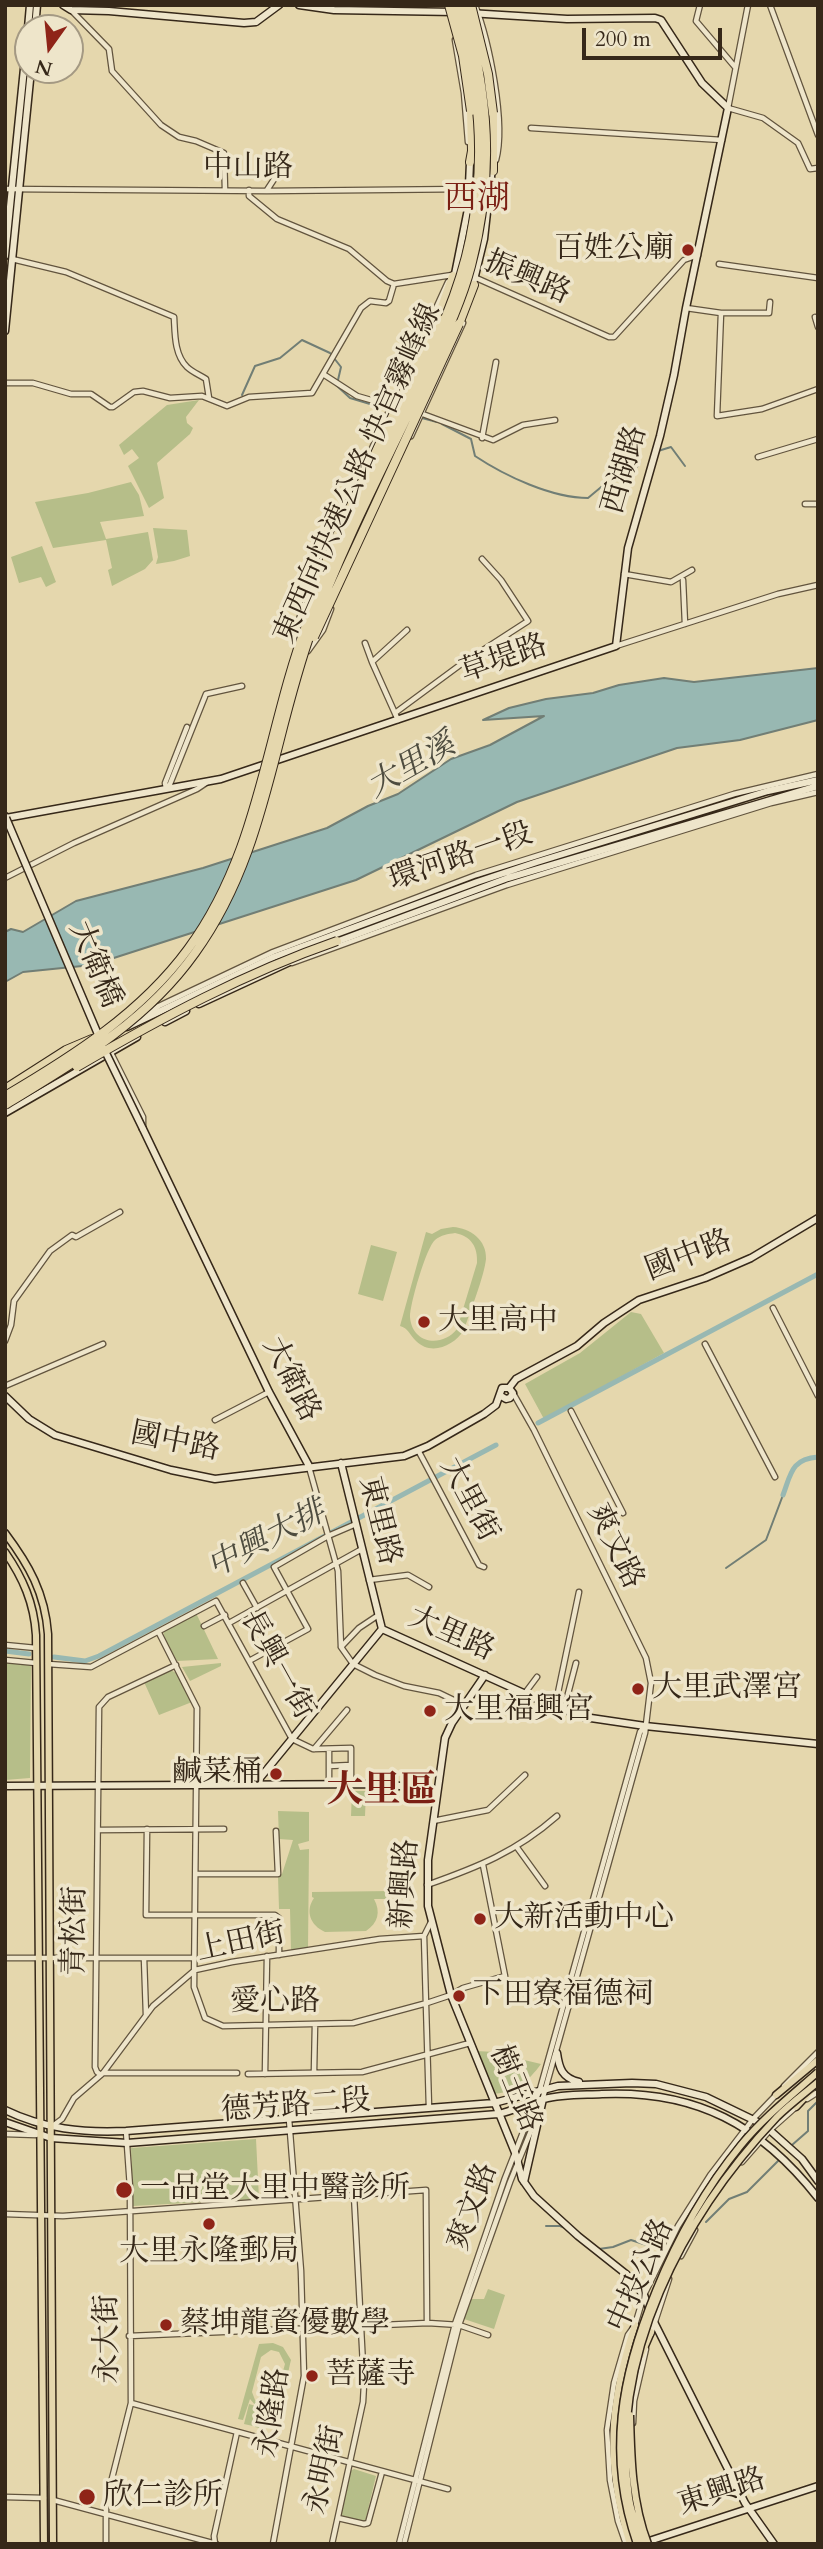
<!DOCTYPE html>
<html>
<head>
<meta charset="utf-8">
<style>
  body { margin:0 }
  #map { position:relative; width:823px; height:2549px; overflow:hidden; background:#e5d7ad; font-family:Cardo,serif }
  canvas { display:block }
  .frame { position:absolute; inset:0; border:7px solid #362819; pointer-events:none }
  .north { position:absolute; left:14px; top:14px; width:70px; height:70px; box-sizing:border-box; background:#eee5ca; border:2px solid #a49983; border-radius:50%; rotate:195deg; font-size:19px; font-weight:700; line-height:28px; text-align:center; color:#362819 }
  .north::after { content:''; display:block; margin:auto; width:24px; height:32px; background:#8f2418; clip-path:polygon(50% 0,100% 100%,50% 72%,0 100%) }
  .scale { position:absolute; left:582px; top:28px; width:140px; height:32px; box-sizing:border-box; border:4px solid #362819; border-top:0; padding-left:9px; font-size:21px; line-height:24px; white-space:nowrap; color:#362819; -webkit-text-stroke:5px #eee5ca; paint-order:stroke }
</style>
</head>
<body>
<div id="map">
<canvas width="823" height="2549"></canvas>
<div class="frame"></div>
<div class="north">N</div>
<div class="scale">200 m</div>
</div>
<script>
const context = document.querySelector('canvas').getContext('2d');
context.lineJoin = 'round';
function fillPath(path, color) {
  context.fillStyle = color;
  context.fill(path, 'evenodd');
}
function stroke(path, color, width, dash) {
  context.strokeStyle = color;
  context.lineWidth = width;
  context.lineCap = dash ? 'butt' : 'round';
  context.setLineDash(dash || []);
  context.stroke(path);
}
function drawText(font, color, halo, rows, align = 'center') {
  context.font = font + ' Cardo,"Noto Serif TC",serif';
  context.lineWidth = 7;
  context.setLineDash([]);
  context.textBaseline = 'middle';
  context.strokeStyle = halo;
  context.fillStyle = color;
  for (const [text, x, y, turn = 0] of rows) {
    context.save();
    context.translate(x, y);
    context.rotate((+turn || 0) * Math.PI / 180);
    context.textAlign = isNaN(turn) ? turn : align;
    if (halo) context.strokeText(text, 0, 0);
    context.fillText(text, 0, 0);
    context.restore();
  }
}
const green = new Path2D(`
  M199,400l-13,17 1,6 6,5 -3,6 -33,29 7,35 -15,10 -21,-42 11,-8 -7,-9 -8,6 -5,-10 48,-40z
  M131,482l8,13 5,21 -44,6 6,17 42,-7 5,28 -8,9 -33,17 -4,-16 4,-2 -6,-28 -53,8 -18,-46 53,-9z
  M153,528l34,2 3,26 -16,5 -18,3 2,-7z
  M42,546l14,36 -10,5 -5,-10 -22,6 -8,-26z
  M453,1227c17,1 34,13 33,32 -2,18 -16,53 -22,71 -10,16 -33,26 -48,11 -6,-6 -8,-13 -16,-15l26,-94 6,2 9,-5zM455,1233c16,3 23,14 22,30l-20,66c-15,19 -45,15 -47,-12 0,-13 16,-69 25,-77 6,-5 13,-6 20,-7z
  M371,1245l26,7 -14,49 -25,-7z
  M631,1312l10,2 23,39 -120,66 -19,-35 55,-31z
  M196,1613l22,46 -41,2 -12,-22 -2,-8z
  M5,1662l26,3 -1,113 -25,2z
  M221,1663v3l-31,15 -8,-14z
  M170,1670l7,3 15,29 -33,13 -15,-33z
  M352,1791h14l-1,25h-14z
  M278,1811l31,1v29l-11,3 2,6 9,-1 -1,99 -17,3 -1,-42h-11l-1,-33 4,-2 11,-34 -14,-1z
  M392,1891v8h-18c7,13 4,24 -8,32l-41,1c-15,-7 -20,-21 -11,-34l-2,-1v-5z
  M476,2051l19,1 1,6 20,-4 4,5 21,5c-13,18 -27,29 -50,30z
  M256,2139l3,60 -126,7 -2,-58z
  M488,2289l17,6 -11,34 -30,-10 7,-20h13z
  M273,2343l10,4 8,13c-5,19 -5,43 -27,48l5,2 -5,19 -9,-2 4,-20 -6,19 -9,-2 5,-20 7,2 -6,-7 -7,21 -5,-1 21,-75zM271,2350l8,2 6,12 -10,35 -13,6 -7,-5 -3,-8 9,-35z
  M354,2469l22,7 -11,46 -21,-5 -3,-3 9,-43z`);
const water = new Path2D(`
  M818,668v52l-78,20 -63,8 -160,54 -161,78 -264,85 -69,7 -18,10v-50l6,-3 12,3 53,-31 127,-33 124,-40 41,-22 30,-12 53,-35 39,-14 54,-29 -61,4 26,-12 37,-9 47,-6 26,-8 45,-7 30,4z`);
const stream = new Path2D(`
  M336,385l14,13 40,12
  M242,395l13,-29 25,-8 22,-18 28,13 11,14 -3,13
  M422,418l15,4
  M442,424l29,15 4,17c30,20 77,42 113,42l18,-15 21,-5 13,-15
  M658,451l13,-4 14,19
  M726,1568l40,-28 17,-45
  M792,2145l16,-14v-20l10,-10
  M706,2222l23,-23 18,-7 32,-32
  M546,2226h14l5,2
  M599,2249l14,-2 18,-7 28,9`);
const canal = new Path2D(`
  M538,1423l280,-149
  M783,1495c8,-21 8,-36 35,-38
  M5,1651l24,3
  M54,1657l31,4 14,-5 397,-211`);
const street = new Path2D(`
  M475,5c14,36 31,118 21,155
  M700,5l-4,16 39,46
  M748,5l-20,103 35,10 35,25 12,26 8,-1
  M770,5l48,130
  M71,10l38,39 3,22 49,54 18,12 17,4 28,12 1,37
  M455,40l9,53 4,49
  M531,128l191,12
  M5,189l262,2 203,-2
  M249,190v6l28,23 72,30 38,32 7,3 58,-9
  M267,190l19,-29
  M12,259l54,13 108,45c1,16 0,37 13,50 5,5 13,8 19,12l3,19
  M719,264l99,14
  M474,277l135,60h5l70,-77 14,-5
  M686,308l35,5h48l1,-11
  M721,313l-4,103 45,-7 56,-20
  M815,317l3,10
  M323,374l34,22 38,11
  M5,383h28l38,11h20l19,13h3l21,-15 9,-1 27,7 32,-2 25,10 22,-9 63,-4 49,-85 9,-7 16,2 3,-2 5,-17
  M420,413l73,27 30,-15 32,-5
  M411,436l52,-113
  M482,438l14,-76
  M758,457l60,-18
  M805,504h13
  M624,574l47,8 21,-12
  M683,580l2,44
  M365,643l7,19
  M297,646v-22l29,-75 122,-267
  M616,646l162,-52 40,-9
  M308,651l15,-21 8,-21
  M395,713l65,-48 68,-44 -27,-41 -19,-21
  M398,720l-26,-58 35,-32
  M166,788l-1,-5 22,-56
  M167,788l3,-4 36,-90 36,-8
  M5,878l69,-35 123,-54 9,-6
  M292,963l215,-78 264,-82 47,-11
  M142,1017l17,-11 114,-54 203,-77 258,-81 84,-20
  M111,1053l32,64v11
  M773,1308l45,88
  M5,1341l6,-16 3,-24 36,-50 22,-16 4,2 44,-25
  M705,1344l70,133
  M5,1386l98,-42
  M513,1393l21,37 112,228 5,25 -6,50 -103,368
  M571,1411l52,102
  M215,1420l54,-28
  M418,1450l61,115 5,2
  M309,1467l29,104 3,76 12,17 22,11 29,11 35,7 25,12
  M369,1580l39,-5 21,12
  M243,1583l14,25
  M229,1623l133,-74
  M204,1626l21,-11
  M159,1633l38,75 -3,279 11,31 18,8 130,-3 74,-20 24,-8 12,-7 42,-12 -22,-111
  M5,1645l31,3
  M341,1647l18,-19 18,-12
  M5,1660l31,3
  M249,1661l59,-32 -34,-62 54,-31 28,-12
  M48,1664l43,3 125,-66 76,138 21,10 38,-1v36
  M525,1693l12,-16
  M555,1707l24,-115
  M564,1709l12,-46
  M314,1749l33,-39
  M329,1766l22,-1
  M329,1784v-35
  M433,1821l55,-11 37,-35
  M147,1829l-1,86h129l4,3v37
  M98,1830l126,-1
  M516,1846l29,40
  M196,1874h82l-2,-43
  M427,1885c51,-18 89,-33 130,-69
  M5,1958h189
  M144,1958l2,57
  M314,2072l1,-48
  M104,2073h133
  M248,2074l114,-2 108,-29
  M265,2074l2,-118
  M101,2075l-4,-3 -2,-5 4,-360 9,-10 68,-32
  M784,2086l34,-34
  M807,2099l11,-7
  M429,2108l-5,-172 7,-14
  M51,2127l11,-8 12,-21 29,-25 50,-67 42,-36 37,-8 148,-23 44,-3
  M5,2134l31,1
  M742,2162l28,-32 27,-24
  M5,2214l58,2 363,-26 1,133
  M681,2256l14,-26
  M651,2334l18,-55
  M129,2336l299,-13 31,2 29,10
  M131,2403l317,86
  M633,2423l1,-22 12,-52
  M5,2497l39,1
  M53,2500l163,44
  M338,2518l26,6 4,-1 14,-51
  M106,2544v-42l25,-99 -1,-216 -4,-56
  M215,2544l-1,-8 23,-104
  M273,2544l31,-168 -3,-105 -12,-152
  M332,2544l31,-142 1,-18 -10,-189
  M399,2544l56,-220 50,-146 35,-89 100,-357 4,-5
  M404,2544l55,-219 51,-143 27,-66
  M626,2544l-8,-23 -8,-41 -3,-50 7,-47 14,-48 7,-10 9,-30 34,-69 33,-52 42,-55 23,-24`);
const secondary = new Path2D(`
  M63,5l8,5 38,1 135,12 12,-1 23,-17
  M299,5l35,5 121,2
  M28,28l2,-23
  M35,28l2,-23
  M485,92l5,38
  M5,256l23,-227
  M454,279l14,-70 2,-47
  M472,288l12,-49 8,-71
  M5,331l26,-261
  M5,816l1,2 215,-39 395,-133 12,-98 32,-112 14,-61 12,-67 42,-200 -26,-25 -41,-63 -6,-2 -88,1 -98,-6
  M336,942l172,-64 310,-92
  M199,1004l95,-44
  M165,1022l21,-11
  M127,1027l147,-70 203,-75 60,-20 231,-71 50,-11
  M5,1113l132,-76
  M143,1129l126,263 40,74
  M5,1396l24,23 26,16 116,35 44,9 189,-23 24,-10 56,-32 12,-9 6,-17h7l7,-9 61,-33 27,-23 35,-23 66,-22 46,-20 67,-40
  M501,1396l5,3 4,-1 3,-5 -4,-5
  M341,1463l41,166
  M382,1629l157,71 45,17 61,9 173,18
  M485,1675l-33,48 -7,15 -17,122v46l23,89 65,160 6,24 12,17 44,40 48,38 18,21 10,27 91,181 29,41
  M255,1784l127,-155
  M5,1786l380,-2 52,7
  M557,2053c2,15 5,25 22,29
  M5,2110c39,19 78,23 121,21l368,-28 64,-17 74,-3 24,1 50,13 58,28 38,34 16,22
  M5,2122l46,16 76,5 371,-29c16,-3 30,-11 46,-15 18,-5 39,-4 58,-5 94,-4 159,31 216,104
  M524,2182l19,-83
  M643,2543l175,-57`);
const primary = new Path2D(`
  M5,1533c24,32 40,60 43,101l5,910
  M5,1552c18,26 29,51 31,83l8,909
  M776,2095l42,-35
  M796,2107l16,-17
  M641,2355l10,-23
  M630,2544c-25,-79 -21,-141 5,-219`);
const highway = new Path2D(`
  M493,113v58
  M470,162l2,-11 -1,-40
  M438,318l15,-42
  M459,324l15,-39
  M5,1089l61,-39 26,-11`);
const secondaryBridge = new Path2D(`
  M6,818l94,221
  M104,1049l39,80`);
const primaryBridge = new Path2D(`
  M630,2415c1,43 2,88 18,129
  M637,2544c-31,-89 -16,-168 19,-253 21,-52 49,-102 85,-146 22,-27 51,-50 77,-73
  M643,2544c-5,-15 -12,-31 -14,-46 -20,-142 53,-281 148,-381 13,-13 27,-23 41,-35`);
const highwayBridge = new Path2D(`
  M449,5l14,51 8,55
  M471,5l17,69 5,39
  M306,612l29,-72 103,-222
  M314,637l145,-313
  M77,1067c84,-49 168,-94 260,-126
  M5,1096c68,-40 136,-83 183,-147 72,-97 78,-217 119,-326 30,-78 68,-152 103,-228 24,-50 49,-101 60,-156 17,-82 9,-154 -14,-234
  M5,1105c71,-43 141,-83 190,-152 71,-98 77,-214 117,-324 30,-83 71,-161 109,-241 18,-40 39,-80 50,-122 24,-90 18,-173 -8,-261`);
const markers = [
  [688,250,7,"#8f2418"],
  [424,1322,7,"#8f2418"],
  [638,1689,7,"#8f2418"],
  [430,1711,7,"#8f2418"],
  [276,1774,7,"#8f2418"],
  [480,1919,7,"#8f2418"],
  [459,1996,7,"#8f2418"],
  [124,2190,9,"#8f2418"],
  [209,2224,7,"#8f2418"],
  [166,2325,7,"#8f2418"],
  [312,2376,7,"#8f2418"],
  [87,2497,9,"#8f2418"]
];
const streetNames = [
  ["中山路",248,169],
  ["振興路",527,279,23],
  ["西湖路",626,470,-74],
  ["東西向快速公路 快官霧峰線",359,474,-66],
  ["草堤路",504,660,-19],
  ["環河路一段",461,858,-19],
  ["大衛橋",94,965,67],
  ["國中路",689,1257,-21],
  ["大衛路",290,1380,63],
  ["國中路",175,1443,11],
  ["大里街",468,1500,62],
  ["東里路",378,1521,76],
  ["爽文路",614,1547,64],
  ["大里路",451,1635,24],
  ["長興一街",276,1665,61],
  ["新興路",406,1884,-86],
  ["青松街",76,1931,-89],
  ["上田街",241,1943,-12],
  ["愛心路",275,2003],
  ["樹王路",514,2089,68],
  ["德芳路二段",296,2107,-4],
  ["爽文路",474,2207,-70],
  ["中投公路",642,2276,-66],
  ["永大街",109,2339,-91],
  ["永隆路",274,2413,-82],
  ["永明街",326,2470,-78],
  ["東興路",722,2493,-18]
];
const poiNames = [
  ["百姓公廟",674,250,"right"],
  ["大里高中",438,1322],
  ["大里武澤宮",652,1689],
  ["大里福興宮",444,1711],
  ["鹹菜桶",262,1774,"right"],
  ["大新活動中心",494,1919],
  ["下田寮福德祠",473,1996],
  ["一品堂大里中醫診所",140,2190],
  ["大里永隆郵局",209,2253,"center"],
  ["蔡坤龍資優數學",180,2325],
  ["菩薩寺",326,2376],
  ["欣仁診所",103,2497]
];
const waterNames = [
  ["大里溪",412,767,-30],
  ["中興大排",267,1541,-28]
];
const quarterNames = [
  ["西湖",477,200]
];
const districtNames = [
  ["大里區",382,1792]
];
fillPath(green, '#b6be89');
fillPath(water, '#98b8b2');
stroke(water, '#717e75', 2);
stroke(stream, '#717e75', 2);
stroke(canal, '#98b8b2', 5);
stroke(street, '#62543e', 7);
stroke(secondary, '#362819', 9);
stroke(primary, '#362819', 9);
stroke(highway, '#362819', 10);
stroke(street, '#eee5ca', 4.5);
stroke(secondary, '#eee5ca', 6);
stroke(primary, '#e5d7ad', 6);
stroke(highway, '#e5d7ad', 8);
stroke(secondaryBridge, '#362819', 9, []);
stroke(primaryBridge, '#362819', 9, []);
stroke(highwayBridge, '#362819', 10, []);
stroke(secondaryBridge, '#eee5ca', 6);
stroke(primaryBridge, '#e5d7ad', 6);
stroke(highwayBridge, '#e5d7ad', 8);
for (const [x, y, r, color] of markers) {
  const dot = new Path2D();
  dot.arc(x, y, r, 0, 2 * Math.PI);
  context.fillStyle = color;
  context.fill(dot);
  stroke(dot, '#eee5ca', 2.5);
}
drawText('30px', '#362819', '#eee5ca', streetNames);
drawText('30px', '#362819', '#eee5ca', poiNames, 'left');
drawText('italic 32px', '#4e4c3f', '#eee5ca', waterNames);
drawText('33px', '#7a1f14', '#eee5ca', quarterNames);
drawText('bold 37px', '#7a1f14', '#eee5ca', districtNames);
</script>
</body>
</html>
